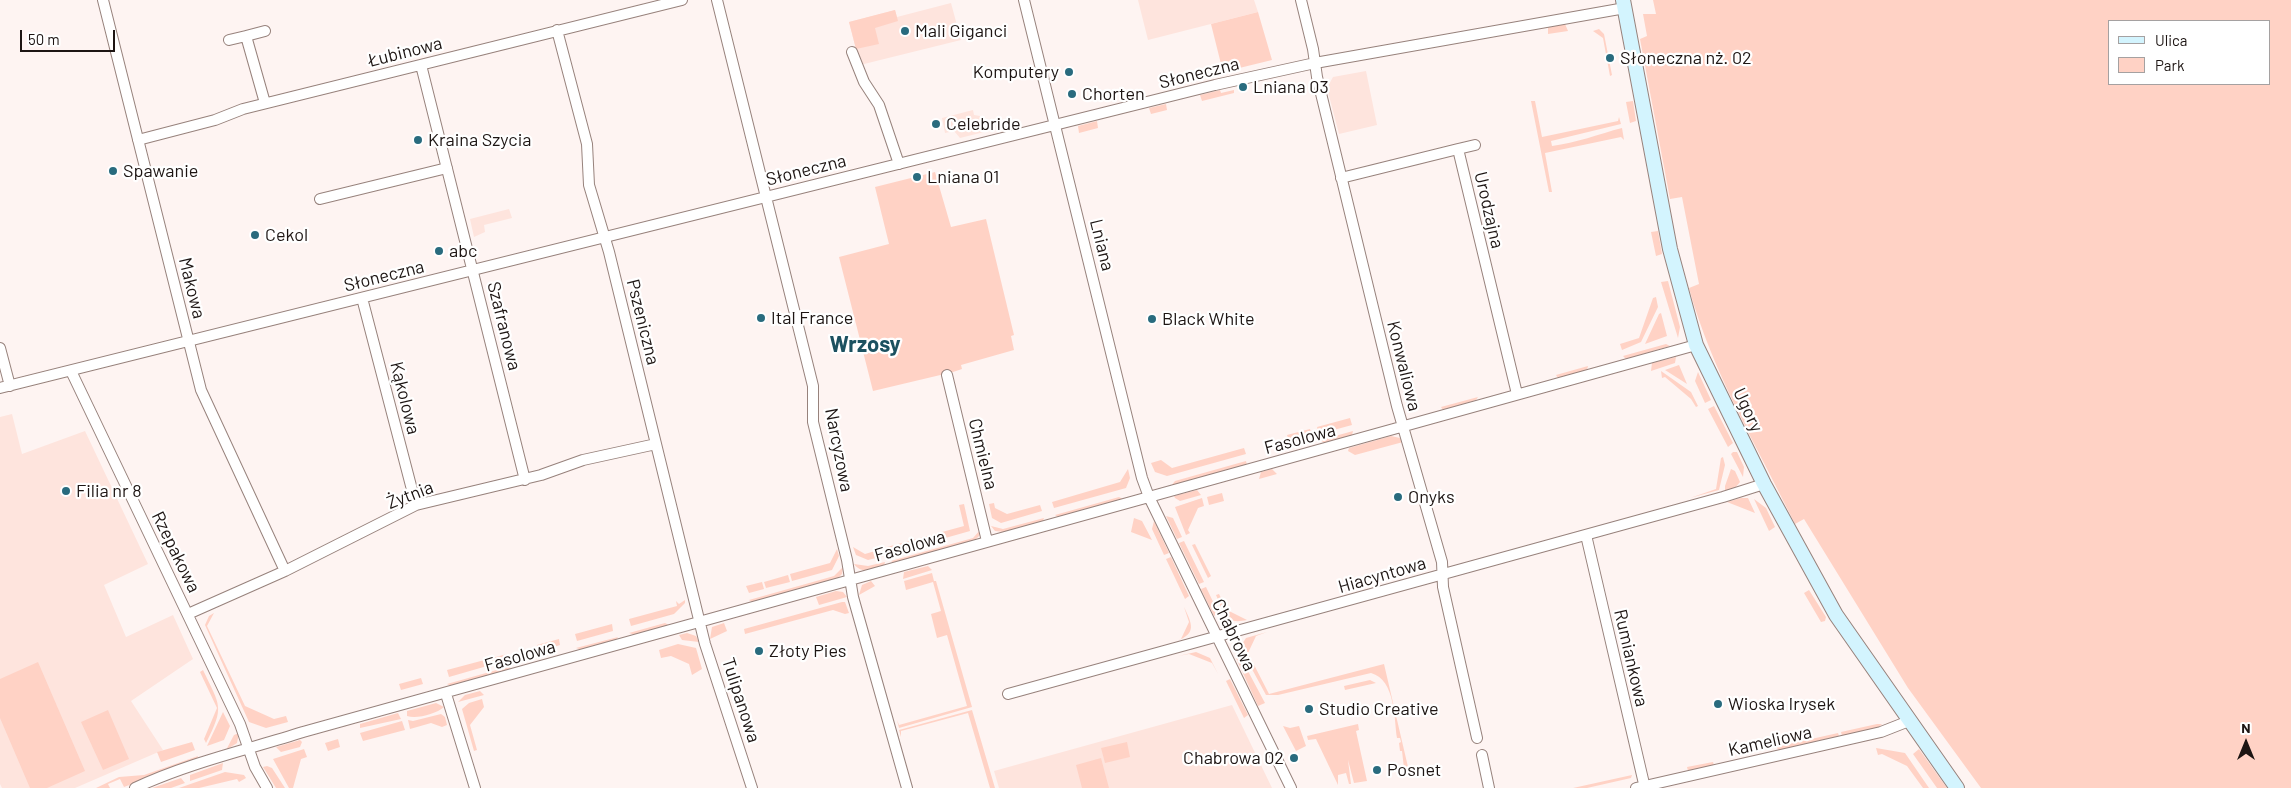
<!DOCTYPE html>
<html>
<head>
<meta charset="utf-8">
<style>
  body { margin:0 }
  #map { position:relative; width:2291px; height:788px; overflow:hidden; background:#fef4f2; font-family:Barlow,sans-serif }
  canvas { display:block }
  .legend { position:absolute; left:2108px; top:20px; width:162px; height:65px; box-sizing:border-box; background:#fff; border:1px solid #a5a1a1; margin:0; padding:6px 9px; list-style:none; font-size:15px; color:#1d1513 }
  .legend li { display:flex; align-items:center; gap:10px; height:25px }
  .legend b { width:25px; border:1px solid #a5a1a1 }
  .north { position:absolute; left:2221px; top:718px; width:50px; height:50px; -webkit-text-stroke:4px #fff; paint-order:stroke; rotate:0deg; font-size:14px; font-weight:700; line-height:20px; text-align:center; color:#1d1513 }
  .north::after { content:''; display:block; margin:auto; width:18px; height:22px; background:#1d1513; clip-path:polygon(50% 0,100% 100%,50% 72%,0 100%) }
  .scale { position:absolute; left:20px; top:30px; width:95px; height:22px; box-sizing:border-box; border:2px solid #1d1513; border-top:0; padding-left:6px; font-size:15px; line-height:18px; white-space:nowrap; color:#1d1513; -webkit-text-stroke:4px #fff; paint-order:stroke }
</style>
</head>
<body>
<div id="map">
<canvas width="2291" height="788"></canvas>
<ul class="legend">
<li><b style="height:6px;background:#d3f4fe"></b>Ulica</li>
<li><b style="height:14px;background:#ffd2c5"></b>Park</li>
</ul>
<div class="north">N</div>
<div class="scale">50 m</div>
</div>
<script>
const context = document.querySelector('canvas').getContext('2d');
context.lineJoin = 'round';
function fillPath(path, color) {
  context.fillStyle = color;
  context.fill(path, 'evenodd');
}
function stroke(path, color, width, dash) {
  context.strokeStyle = color;
  context.lineWidth = width;
  context.lineCap = dash ? 'butt' : 'round';
  context.setLineDash(dash || []);
  context.stroke(path);
}
function drawText(font, color, halo, rows, align = 'center') {
  context.font = font + ' Barlow,sans-serif';
  context.lineWidth = 4.5;
  context.setLineDash([]);
  context.textBaseline = 'middle';
  context.strokeStyle = halo;
  context.fillStyle = color;
  for (const [text, x, y, turn = 0] of rows) {
    context.save();
    context.translate(x, y);
    context.rotate((+turn || 0) * Math.PI / 180);
    context.textAlign = isNaN(turn) ? turn : align;
    if (halo) context.strokeText(text, 0, 0);
    context.fillText(text, 0, 0);
    context.restore();
  }
}
const built = new Path2D(`
  M1138,0h116l4,12 -110,28z
  M951,3l10,37 -101,25 -11,-43 46,-12 2,7z
  M1366,71l11,54 -38,9 -12,-46 6,-11z
  M973,110l1,5 6,1 4,16 -24,6 -6,-7 -9,2 -3,-15z
  M509,209l3,9 -28,7 1,7 -11,5 -4,-18z
  M12,414l10,40 63,-23 63,133 -44,21 22,52 47,-22 20,44 -62,42 32,49 -88,38h-73l-2,-4v-367z
  M1232,705l40,83h-273l-5,-17z`);
const green = new Path2D(`
  M1653,0h638v788h-310l-73,-100 -104,-169 -9,5c-38,-78 -83,-152 -106,-236l10,-4 -17,-87 -12,2 -30,-160 7,-3 -4,-22h13zM2110,21h160v63h-160z
  M895,10l3,11 -23,7 4,16 -23,5 -7,-27z
  M1258,12l14,48 -49,12 -12,-48z
  M1565,24l3,7 -20,3v-7z
  M1599,29l5,5 8,41 -2,1 -7,-38 -10,-7z
  M1220,90l1,3 13,-3v3l-32,8 -2,-6z
  M1531,101h4l7,36 76,-16 1,-4 2,7 -70,17 1,5c24,-3 47,-12 70,-18l2,12 -3,-3 -76,16 7,39h-3z
  M1633,101l3,20 -6,2 -4,-21z
  M1166,104l1,6 -16,4 -2,-6z
  M1097,121l1,7 -19,5 -1,-7z
  M935,172l16,55 35,-8 28,116 -3,1 3,14 -53,15 1,4 -9,3 -80,19 -34,-134 50,-13 -14,-57z
  M1658,231l4,23 -6,2 -5,-24z
  M1668,281l12,46 -2,11 -17,-56z
  M1656,297l2,10 -17,35 -19,8 -2,-6 19,-6 14,-40z
  M1661,313l6,23 -22,8 14,-30z
  M1666,344l4,2 -44,13 -3,-3z
  M1676,357l-1,6 -24,8 1,-8z
  M1679,365l8,19 -22,-14z
  M1588,366l-1,4 -29,8 -2,-3z
  M1661,371l30,21 7,14 -2,1 -5,-8 -26,-22 -3,1z
  M1698,372l13,28 -6,3 -10,-22z
  M1478,397l-2,3 -33,10 -2,-3z
  M1714,406l19,37 -5,4 -20,-38z
  M1350,418l2,7 -33,9 -2,-7z
  M1310,429l2,7 -23,7 -2,-8z
  M1353,431l-1,4 -28,8 -3,-3z
  M1391,436l9,2 3,4 -48,13 -7,-4 1,-3z
  M1244,448l2,6 -79,22 -12,-4 -4,-9 10,-3 11,8z
  M1733,452h4l7,15 -1,10 -12,-23z
  M1723,457l2,8 -6,25 -29,8 26,-9 5,-31z
  M1246,461l1,4 -76,21 4,-5z
  M1128,469l2,9 -4,10 -72,20 -2,-6 68,-20z
  M1272,469l5,5 -18,5 2,-7z
  M1731,469l4,2 5,11 -5,6 -10,3v-5z
  M1197,490l4,5 -21,6 -5,-3 -1,-2z
  M1222,493l2,8 -15,4 -2,-8z
  M1119,497l4,2 -65,18 -3,-2z
  M1202,498l2,8 -6,2 -10,22 2,3 -4,2 -11,-28z
  M1741,498h7l7,15 -28,-11z
  M1754,499l12,9 9,19 -6,4z
  M994,503l1,5 12,6 33,-9 2,6 -41,12 -9,-5 -3,-14z
  M964,504l6,27 -81,23 -2,-7 77,-21 -5,-21z
  M1166,516l7,2 9,19 -5,2z
  M1044,518l-1,3 -39,11 -9,-1 -4,-5 12,3z
  M1134,518l8,3 10,19 -21,-8z
  M1154,521l15,32 -5,2 -12,-26z
  M981,529l-1,6 -5,5 -81,23 -3,-2 82,-23z
  M1184,541l20,41 -5,2 -20,-41z
  M1195,544l16,32 -3,2 -16,-33z
  M853,547l12,7 17,-5 2,7 -16,4 -12,-5z
  M837,549l2,7 -7,14 -40,11 -2,-7 40,-11z
  M1171,557l18,39 -4,3 -19,-40z
  M885,562l-1,4c-11,3 -22,9 -30,-2l14,2z
  M928,566l4,4 -29,9 1,-7z
  M843,567l-1,7 -5,5 -85,23 -3,-2 85,-24z
  M932,573l2,8h2l36,126 -73,21 -2,-8 2,5 68,-19 -20,-71 -10,3 -6,-24 10,-3 -8,-29 -27,8 -2,-9z
  M788,575l2,7 -24,6 -2,-6z
  M871,581l4,5 -16,9 3,-10z
  M762,582l2,7 -15,4 -3,-7z
  M1206,587l11,23 -1,5 -2,1 -13,-27z
  M1809,590l17,27 -1,4 -4,1 -17,-29z
  M836,591l7,1 4,5 -28,8 -3,-8z
  M1219,594l8,16 20,10c-23,5 -23,-7 -31,-25z
  M685,600v3l-11,11 -43,12 -2,-7 48,-13 -1,-5 3,3z
  M842,602h3l4,11 -4,1 -12,-4 -88,24 -1,-5z
  M1184,607c8,17 13,26 -7,34l4,-2 8,-17z
  M214,613l-7,13 38,80 29,13 12,-3 2,6 -22,6 -17,-6 -44,-97 4,-9z
  M665,623l4,2 -34,10 -6,-2z
  M724,623l3,8 -17,8 2,-12z
  M612,624l1,7 -36,10 -2,-7z
  M1267,632l-11,4 -8,17 21,41 115,-30 24,103 -4,1 -2,-17h-2l-1,-8 2,-1 -1,-4h-3c-3,-18 -1,-58 -26,-65l-93,22h-12l-26,-48 6,-9z
  M687,633l9,3 3,6 -17,-2 -3,-5z
  M618,637l-2,3 -34,10 -6,-2z
  M559,639l1,6 -21,7 -2,-7z
  M678,644l18,4 6,21 -10,6 -3,-11 -18,-8 -10,2 -2,-8z
  M1196,652l14,6 8,16 -6,-11 -23,-9 -11,2z
  M507,654l1,6 -59,17 -2,-7z
  M1238,657l3,1 24,45 -7,3 -22,-48z
  M38,662l47,109 -38,17h-17l-30,-70v-39z
  M511,666l-2,4 -58,16 -4,-2z
  M203,670c17,36 22,36 3,73l-2,-4 13,-31 -17,-36z
  M421,678l2,6 -22,6 -2,-6z
  M1230,679l18,36 -4,3 -18,-37z
  M1370,680l6,3 -31,7 -1,-4z
  M480,691l4,4 -26,7 7,-7z
  M482,699l2,8 -14,18 7,25 -3,1 -12,-42 7,-6z
  M436,703l8,4c-8,7 -27,12 -37,9v-5z
  M108,710l21,49 -26,11 -22,-48z
  M972,710l23,78h-5l-22,-75 -67,18v6l-2,-7z
  M223,712l7,14 -6,14 -17,6z
  M398,713l3,6 -41,9v-4z
  M441,714l4,3 2,8 -5,2 -11,-4 -21,6 -2,-9 5,1z
  M402,721l3,9 -42,11 -3,-8z
  M1358,724l1,6 -3,1 11,50 -13,2 -6,-23 3,24h-2l-3,-11 -8,2v10l-22,-46 -8,1 -1,-4z
  M1877,724h5l-4,4 -36,8 -1,-4z
  M1283,726l7,2 9,-2 7,20 -10,5z
  M239,733l-2,10 -11,7 8,-15z
  M1838,733l1,3 -60,14 -3,-3z
  M338,739l2,8 -12,4 -3,-8z
  M300,740l2,2 -2,5 -19,5 -5,-5z
  M192,742l3,8 -34,12 -4,-10z
  M1127,742l3,15 -25,6 -4,-15z
  M1876,748l29,5 24,35h-6l-16,-22 -25,-12 -4,1z
  M304,749l3,8 -6,2 -8,29h-4l-16,-29z
  M1919,749l28,39h-10l-24,-34z
  M198,756l-1,4 -73,27 -4,-8 -12,5 2,4h-14l23,-11 25,-2z
  M1101,758l8,30h-27l-6,-23z
  M1713,762l1,3 -26,6 -1,-4z
  M223,763l-1,7 -32,11v-6z
  M267,766l5,2 13,20h-9l-13,-21z
  M225,772l19,3 2,3 -7,4 -2,-3 -38,9h-20z
  M1632,775l-1,3 -44,10h-14z
  M181,778l4,5 -14,5h-19z`);
const street = new Path2D(`
  M103,0l98,390 84,181
  M717,0l96,386v36l34,138 6,37 54,191
  M1024,0l118,478 7,19 142,291
  M1301,0l12,49 4,28 80,329 45,156 1,25 34,151
  M557,30l30,114 2,41 20,67 96,392 47,144
  M246,36l19,-5
  M229,40l17,-4 19,67
  M852,52l12,30 15,23 20,59
  M421,65l104,415
  M138,140l77,-20 28,-11 439,-109
  M1458,149l17,-4
  M1341,178l117,-29 59,245
  M320,199l127,-31
  M362,298l54,207
  M0,348l10,38
  M71,371l169,353 15,43 12,21
  M947,375l40,166
  M0,388l1215,-303 100,-22 310,-55
  M1586,535l59,253
  M188,614l97,-43 131,-66 125,-30 42,-15 73,-16
  M446,694l29,94
  M1008,694l715,-197 41,-13
  M1482,755l7,33
  M135,788c53,-25 111,-38 168,-56l1393,-387
  M1636,788l245,-56 28,-11`);
const secondary = new Path2D(`
  M1623,0l47,249 26,96 68,139 72,131 121,173`);
const markers = [
  [905,31,5,"#296b7e"],
  [1610,58,5,"#296b7e"],
  [1069,72,5,"#296b7e"],
  [1243,87,5,"#296b7e"],
  [1072,94,5,"#296b7e"],
  [936,124,5,"#296b7e"],
  [418,140,5,"#296b7e"],
  [113,171,5,"#296b7e"],
  [917,177,5,"#296b7e"],
  [255,235,5,"#296b7e"],
  [439,251,5,"#296b7e"],
  [761,318,5,"#296b7e"],
  [1152,319,5,"#296b7e"],
  [66,491,5,"#296b7e"],
  [1398,497,5,"#296b7e"],
  [759,651,5,"#296b7e"],
  [1718,704,5,"#296b7e"],
  [1309,709,5,"#296b7e"],
  [1294,758,5,"#296b7e"],
  [1377,770,5,"#296b7e"]
];
const poiNames = [
  ["Mali Giganci",915,31],
  ["Słoneczna nż. 02",1620,58],
  ["Komputery",1059,72,"right"],
  ["Lniana 03",1253,87],
  ["Chorten",1082,94],
  ["Celebride",946,124],
  ["Kraina Szycia",428,140],
  ["Spawanie",123,171],
  ["Lniana 01",927,177],
  ["Cekol",265,235],
  ["abc",449,251],
  ["Ital France",771,318],
  ["Black White",1162,319],
  ["Filia nr 8",76,491],
  ["Onyks",1408,497],
  ["Złoty Pies",769,651],
  ["Wioska Irysek",1728,704],
  ["Studio Creative",1319,709],
  ["Chabrowa 02",1284,758,"right"],
  ["Posnet",1387,770]
];
const streetNames = [
  ["Łubinowa",405,52,-14],
  ["Słoneczna",1199,73,-14],
  ["Słoneczna",806,170,-14],
  ["Urodzajna",1489,210,77],
  ["Lniana",1102,245,76],
  ["Słoneczna",384,276,-14],
  ["Makowa",192,288,76],
  ["Pszeniczna",643,322,76],
  ["Szafranowa",504,326,76],
  ["Konwaliowa",1404,366,76],
  ["Kąkolowa",405,398,76],
  ["Ugory",1748,410,65],
  ["Fasolowa",1300,439,-15],
  ["Narcyzowa",839,450,79],
  ["Chmielna",983,454,76],
  ["Żytnia",410,495,-21],
  ["Fasolowa",910,546,-16],
  ["Rzepakowa",176,552,64],
  ["Hiacyntowa",1382,575,-16],
  ["Chabrowa",1234,635,64],
  ["Fasolowa",520,656,-16],
  ["Rumiankowa",1631,658,77],
  ["Tulipanowa",741,700,72],
  ["Kameliowa",1770,741,-13]
];
const districtNames = [
  ["Wrzosy",865,345]
];
fillPath(built, '#fee4dd');
fillPath(green, '#ffd2c5');
stroke(street, '#97827c', 12);
stroke(secondary, '#97827c', 16);
stroke(street, '#fff', 10);
stroke(secondary, '#d3f4fe', 14);
for (const [x, y, r, color] of markers) {
  const dot = new Path2D();
  dot.arc(x, y, r, 0, 2 * Math.PI);
  context.fillStyle = color;
  context.fill(dot);
  stroke(dot, '#fff', 2);
}
drawText('18px', '#1d1513', '#fff', poiNames, 'left');
drawText('18px', '#1d1513', '#fff', streetNames);
drawText('bold 22px', '#1c5160', '#fff', districtNames);
</script>
</body>
</html>
